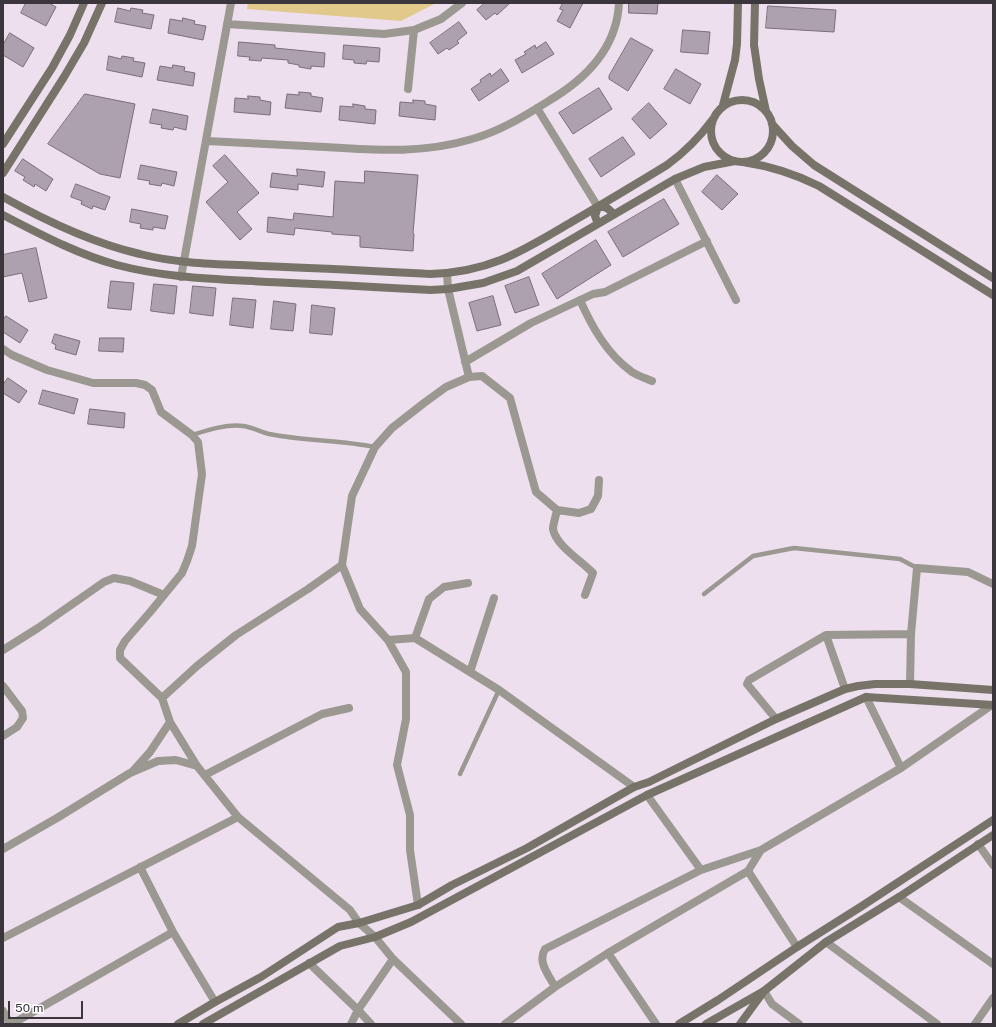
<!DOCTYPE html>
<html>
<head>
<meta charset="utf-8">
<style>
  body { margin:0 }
  #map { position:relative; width:996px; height:1027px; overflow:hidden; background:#eddfed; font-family:"Public Sans",sans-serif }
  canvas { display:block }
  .frame { position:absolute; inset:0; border:4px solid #3b363b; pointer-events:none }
  .scale { position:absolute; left:8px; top:1001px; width:75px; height:18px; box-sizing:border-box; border:2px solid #3b363b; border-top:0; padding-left:5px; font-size:12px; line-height:14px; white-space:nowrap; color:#3b363b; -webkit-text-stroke:3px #fff; paint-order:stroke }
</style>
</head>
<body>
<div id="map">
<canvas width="996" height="1027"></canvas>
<div class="frame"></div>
<div class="scale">50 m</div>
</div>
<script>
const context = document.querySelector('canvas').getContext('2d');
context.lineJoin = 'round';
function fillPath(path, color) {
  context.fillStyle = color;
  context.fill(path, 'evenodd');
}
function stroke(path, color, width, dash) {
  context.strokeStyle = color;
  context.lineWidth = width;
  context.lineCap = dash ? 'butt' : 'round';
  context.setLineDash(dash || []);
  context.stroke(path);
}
const green = new Path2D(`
  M248,3h188l-35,18 -154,-12z`);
const building = new Path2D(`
  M26,3h23l7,4 -10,19 -25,-13z
  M485,3h25l-13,12 -2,-2 -9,7 -9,-10z
  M563,3h20l-13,25 -13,-7 6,-11 -3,-1z
  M629,3h29l-1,11 -28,-1z
  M768,6l68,4 -2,22 -68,-4z
  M118,8l12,3 1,-3 12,2 -1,3 12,2 -3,14 -36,-7z
  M183,18l12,3 -1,3 12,2 -3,14 -35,-7 2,-14 12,2z
  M459,22l8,11 -10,8 2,2 -10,7 -2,-2 -9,6 -8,-11z
  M683,30l27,2 -2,22 -27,-2z
  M10,33l24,15 -11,19 -20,-12v-10z
  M631,38l22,12 -25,41 -19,-12v-3z
  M239,42l36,3v3l50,5 -1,14 -13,-1v3l-12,-2v-2l-11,-2v-3l-26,-2 -1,3 -12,-1 1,-3 -12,-1z
  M546,42l8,12 -32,19 -7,-13 11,-6 -2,-2 11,-7 1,3z
  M344,45l36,3 -1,14 -12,-1 -1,3 -12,-1v-3l-11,-1z
  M109,56l12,3 1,-3 12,2 -1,3 12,2 -3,14 -35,-7z
  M173,65l12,2 -1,4 11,2 -2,13 -36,-6 3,-14 12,2z
  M501,69l8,12 -30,20 -8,-12 10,-7 -1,-2 10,-7 1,3z
  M676,69l25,15 -11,20 -26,-15z
  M599,88l13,21 -39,25 -14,-21z
  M299,92l12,1v3l12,2 -2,14 -36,-4 2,-14 12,1z
  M85,94l50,10 -15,74 -20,-4 -52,-30z
  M248,96l12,1v3l11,2 -1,13 -36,-3 1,-14 13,1z
  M413,100l12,1v3l11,2 -1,14 -36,-4 1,-14 13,1z
  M649,103l18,21 -17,15 -18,-20z
  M353,104l12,2v3l11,1 -1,14 -36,-4 1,-14 13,1z
  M153,109l35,7 -2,14 -12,-3 -1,3 -12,-2 1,-3 -12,-2z
  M623,137l12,17 -34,23 -12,-18z
  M225,155l34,38 -22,19 15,17 -12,11 -34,-38 22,-20 -15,-16z
  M23,159l30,20 -7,12 -11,-7 -1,3 -11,-7 2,-3 -10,-6z
  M141,165l36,7 -3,14 -12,-3 -1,3 -12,-2 1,-3 -12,-2z
  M297,169l28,3 -2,15 -25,-3v6l-28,-3 2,-14 25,3z
  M365,171l53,4 -5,58 1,1 -1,17 -53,-4v-11l-28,-2v-2l-37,-4 -1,7 -27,-3 1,-15 25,3 1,-7 39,4 2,-36 29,2z
  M717,175l21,19 -16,16 -20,-18z
  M76,184l34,13 -5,13 -12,-4 -1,3 -11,-5 1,-3 -11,-4z
  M664,199l15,25 -56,33 -15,-25z
  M132,209l36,7 -3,13 -12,-2v3l-13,-2 1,-4 -11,-2z
  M596,240l15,25 -54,34 -15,-25z
  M36,248l11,50 -18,4 -7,-29 -19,4v-22z
  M529,277l10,28 -24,8 -10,-27z
  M111,281l23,2 -3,27 -23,-2z
  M154,284l23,2 -3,28 -23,-3z
  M193,286l23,2 -3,28 -23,-3z
  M493,296l8,29 -24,6 -8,-28z
  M233,298l23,2 -3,28 -23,-3z
  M274,301l22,3 -3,27 -22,-2z
  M312,305l23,3 -3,27 -22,-2z
  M6,316l22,14 -8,13 -17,-11v-11z
  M55,334l25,7 -4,14 -21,-6 1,-4 -4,-2z
  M100,338h24l-1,14 -24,-1z
  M8,378l19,13 -8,12 -16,-10v-8z
  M43,390l35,9 -4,15 -35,-10z
  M90,409l35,4 -1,15 -36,-4z`);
const lane = new Path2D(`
  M192,435c16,-5 34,-11 51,-9 9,1 18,6 26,8 35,7 71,6 106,13
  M704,594l49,-38 41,-8 106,11 17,9
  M460,774l39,-84`);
const street = new Path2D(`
  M227,24l157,10 30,-4 27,-11 21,-16
  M408,89l6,-59
  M537,108l61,99
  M207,141c39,2 79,4 118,6 50,3 98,7 147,-8 30,-8 57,-26 83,-42 35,-22 62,-52 64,-94
  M675,179l61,121
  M447,273l1,16 21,88
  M181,277l50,-274
  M580,300c12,27 27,54 52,72 6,4 13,6 20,9
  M3,349l9,6 35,15 46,13h43l9,2 7,5 9,22 31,23 6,7 4,32 -10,72 -5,15 -5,12 -31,38 -26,30 -5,9v8l42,40 8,24 27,44 41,51 112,93 9,13 16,14 18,22 68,65
  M465,362l66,-39 62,-29 12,-2 102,-51
  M557,510l22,3 12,-4 7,-13 1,-16
  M826,635l19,54
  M415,638l14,-39 15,-12 24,-4
  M388,640l27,-2 84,52 135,97
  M3,650l35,-22 66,-46 10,-4 16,3 34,14
  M470,672l24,-74
  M910,684l1,-50 6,-66 51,4 25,12
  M3,686l19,25 1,7 -6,9 -14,9
  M866,697l35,71
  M162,698l35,-32 39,-31 72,-46 34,-24
  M776,719l-29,-35 2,-4 77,-45 85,-1
  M133,771l17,-19 20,-30
  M205,775l117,-61 27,-6
  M647,795l54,75
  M978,844l15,21
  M3,849l54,-31 73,-45 28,-12 18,-1 21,6
  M140,867l33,65 42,70
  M748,871l49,76
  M899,897l94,67
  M418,905l-8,-55v-35l-13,-50 9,-46v-47l-18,-32 -28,-31 -18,-44 10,-69 23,-49 17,-19 32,-25 22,-16 23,-10 13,-1 28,22 26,94 21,18c-1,6 -4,14 -4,19 3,17 29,32 40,44l-8,22
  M3,938l235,-121
  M826,942l111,82
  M608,953l48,71
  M309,963l49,47 13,14
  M555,987c-6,-12 -18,-25 -10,-38l156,-79 60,-20
  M764,991l8,13 27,20
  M3,1011l7,13
  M12,1024l161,-92
  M351,1024l7,-14 35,-51
  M505,1024l50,-37 53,-34 140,-82 13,-21 140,-82 91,-63
  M975,1024l18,-26`);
const secondary = new Path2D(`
  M755,3l-1,42 5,34 7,32
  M711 131a31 31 0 1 1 62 0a31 31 0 1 1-62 0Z
  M723,105l12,-45 2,-16 1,-41
  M772,124l20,22 22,19 179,113
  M3,144l49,-76 18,-33 14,-32
  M743,162c27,4 52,12 76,24l174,109
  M3,173l61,-96 20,-34 18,-40
  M3,197c43,24 89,46 137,57 39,10 80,10 120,12 57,2 113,5 170,8 62,-2 94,-24 145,-54 31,-18 61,-36 92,-55 18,-13 32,-27 46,-46
  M3,215c37,19 74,39 114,50 49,13 99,14 150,17 54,2 108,5 163,8l18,-1 35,-6 34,-12 158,-92 29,-12 31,-6
  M598,224l-3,-8 3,-9c7,-1 12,1 15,8
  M178,1024l37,-22 46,-25 77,-50 21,-4 59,-18 34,-20 75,-37 107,-61 15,-5 127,-63 69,-30 13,-3 17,-2h35l83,6
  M203,1024l137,-78 35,-9 36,-15 236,-127 219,-98 127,8
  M679,1024l39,-24 79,-53 65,-41 131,-86
  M706,1024l58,-33 62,-49 73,-45 94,-62
  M740,1024l22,-30`);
fillPath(green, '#e0c98a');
fillPath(building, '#aea1ae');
stroke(building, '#7a6e7a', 1);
stroke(lane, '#9a9890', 4.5);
stroke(street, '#9a9890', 8);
stroke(secondary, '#777369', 8);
</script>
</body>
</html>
